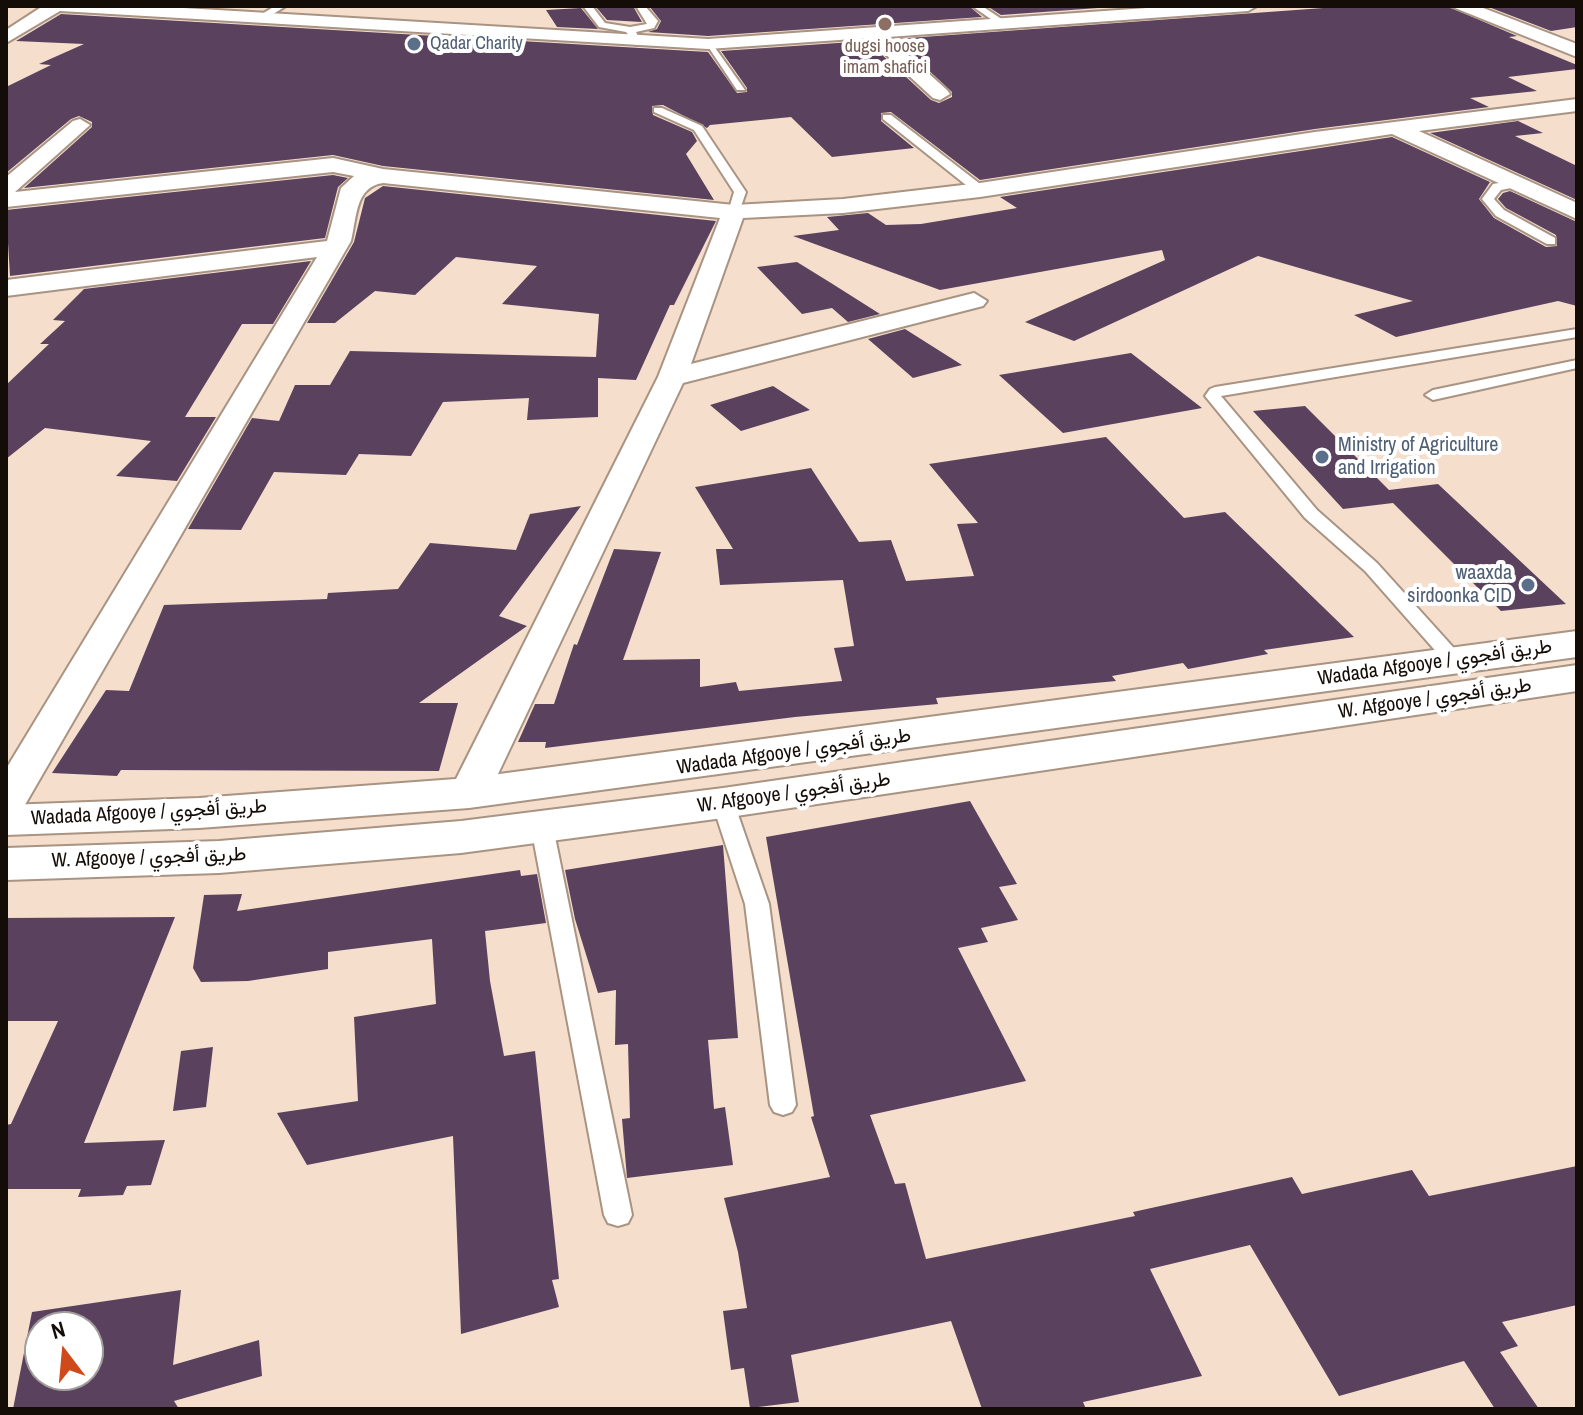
<!DOCTYPE html>
<html>
<head>
<meta charset="utf-8">
<style>
  body { margin:0 }
  #map { position:relative; width:1583px; height:1415px; overflow:hidden; background:#f5decc; font-family:"Archivo Narrow",sans-serif }
  canvas { display:block }
  .frame { position:absolute; inset:0; border:8px solid #140c07; pointer-events:none }
  .north { position:absolute; left:24px; top:1311px; width:80px; height:80px; box-sizing:border-box; background:#fff; border:2px solid #a19e9c; border-radius:50%; rotate:344deg; font-size:22px; font-weight:700; line-height:32px; text-align:center; color:#140c07 }
  .north::after { content:''; display:block; margin:auto; width:28px; height:36px; background:#d0491a; clip-path:polygon(50% 0,100% 100%,50% 72%,0 100%) }
</style>
</head>
<body>
<div id="map">
<canvas width="1583" height="1415"></canvas>
<div class="frame"></div>
<div class="north">N</div>
</div>
<script>
const context = document.querySelector('canvas').getContext('2d');
context.lineJoin = 'round';
function fillPath(path, color) {
  context.fillStyle = color;
  context.fill(path, 'evenodd');
}
function stroke(path, color, width, dash) {
  context.strokeStyle = color;
  context.lineWidth = width;
  context.lineCap = dash ? 'butt' : 'round';
  context.setLineDash(dash || []);
  context.stroke(path);
}
function drawText(font, color, halo, rows, align = 'center') {
  context.font = font + ' "Archivo Narrow",Vazirmatn,sans-serif';
  context.lineWidth = 8;
  context.setLineDash([]);
  context.textBaseline = 'middle';
  context.strokeStyle = halo;
  context.fillStyle = color;
  for (const [text, x, y, turn = 0] of rows) {
    context.save();
    context.translate(x, y);
    context.rotate((+turn || 0) * Math.PI / 180);
    context.textAlign = isNaN(turn) ? turn : align;
    if (halo) context.strokeText(text, 0, 0);
    context.fillText(text, 0, 0);
    context.restore();
  }
}
const building = new Path2D(`
  M611,6h22l9,16 -35,-2 -11,-13z
  M649,6h320l13,11 -274,19 -60,-4 9,-3 4,-8z
  M987,6h139l-125,9z
  M1351,6h96l70,30 -8,1 68,28v4l-69,8 29,14 -67,7 19,9 -174,22 -335,51 -89,-68 -10,1v8l33,27 -82,9 -41,-40 -81,8 -3,3 -44,-23 -11,1 1,9 39,17 5,9 -11,13 28,46 -331,-34 -50,-11 -309,33 68,-61v-5l-13,-6 -8,3 -65,54v-86l45,-22 -12,-1 45,-20 -68,-3 45,-27 647,38 29,41 10,-1v-4l-26,-37 146,-10 64,59 8,3 13,-6v-5l-57,-53z
  M1486,6h91v21l-26,4z
  M581,8l17,21 -41,-2 -11,-17z
  M1518,121l25,12 -28,3 62,30v34l-147,-67z
  M1392,137l98,45 -11,17 15,19 52,29 11,-1 -1,-11 -50,-27 -8,-9 5,-6 7,-2 67,31v84l-19,-5 -162,36 -42,-22 59,-14 -155,-45 -184,85 -49,-19 140,-62 -3,-10 -222,40 -147,-54 46,-6 -12,-13 41,-4 18,12 35,-1 96,-16 -17,-11z
  M333,175l15,3 -10,9 -13,51 -315,38 -4,-66z
  M383,186l333,35 -42,84h-4l-34,75 -38,-2v39l-71,3 2,-22 -86,4 -32,54 -52,-2 -13,21 -72,-3 -33,58 -53,-1 64,-111 27,3 16,-36h35l20,-34 246,6 3,-43 -97,-10 35,-38 -81,-9 -41,38 -40,-4 -40,32h-28l47,-81 11,-44z
  M311,261l-38,63h-31l-57,93h31l-39,64 -61,-5 35,-35 -106,-13 -39,31v-74l43,-41h-9l25,-23 -12,-1 31,-31z
  M797,262l34,21 49,31 -32,8 -16,-14 -30,6 -45,-47z
  M905,329l57,36 -49,13 -45,-39z
  M1131,353l71,55 -139,25 -64,-58z
  M773,386l37,24 -69,21 -31,-26z
  M1305,406l84,84 49,-6 128,120 -65,7 -108,-108 -50,6 -90,-98z
  M1106,437l78,81 41,-6 129,125 -90,13 4,4 -80,15 -5,-6 -71,13 4,5 -180,17 2,6 -143,13 -250,31 1,-6h-28l17,-38h19l20,-60 3,1 37,-96 47,3 -38,108 77,-1v28l36,-5 3,9 103,-10 -8,-33 20,-2 -11,-66 -123,5 -4,-36h17l-38,-62 116,-19 48,74 32,-2 15,41 68,-5 -17,-52 21,-1 -49,-59z
  M581,506l-82,110 28,10 -108,77h39l-19,68 -318,-1 -4,6 -65,-3 54,-83 23,1 35,-86 163,-6 1,-6 70,-4 32,-46 86,7 14,-36z
  M970,801l47,83 -18,3 19,33 -37,8 7,14 -30,6 68,133 -156,34 25,69 10,-1 21,76 209,-43 -2,-4 159,-35 10,17 110,-24 17,26 148,-30v139l-75,17 16,24 -18,6 39,57h-44l-31,-48 -125,35 -89,-151 -100,24 52,107 -119,26 3,7h-104l-31,-88 -160,34 8,47 -49,6 -6,-40 -13,2 -8,-59 24,-3 -9,-56 -14,-54 106,-21 -19,-60 3,-1 -48,-279z
  M723,845l15,193 -30,2 6,69 11,-2 8,58 -106,13 -5,-59 8,-1 -2,-74 -13,1 1,-55 -18,3 -23,-74 -10,-49z
  M520,870l1,6 16,-2 9,49 -61,8 5,50 14,75 31,-5 24,228 -7,1 7,27 -98,27 -8,-198 -146,29 -30,-52 81,-12 -4,-84 82,-13 -4,-65 -104,13v17l-80,12 -47,1 -8,-14 11,-73 38,-1 -5,17z
  M175,917l-91,226 81,-3 -14,45 -24,1 -4,9 -45,2 3,-8h-75v-64l5,-1 47,-103h-52v-103z
  M213,1047l-7,60 -33,4 8,-60z
  M181,1290l-8,75 86,-25 3,36 -88,25 5,8h-166l19,-97zM40,1327h48v48h-48z`);
const lane = new Path2D(`
  M275,6h11l-24,15 -8,-2z
  M583,6h9l13,17 25,4 17,-3 -11,-18h9l13,15 -4,7 -18,4 5,10 -5,3 -10,-13 -27,-5z
  M972,6h10l27,18 -8,2z
  M705,42h6l34,48h-8z
  M654,108h8l40,18 44,66 -8,23 -10,-3 6,-20 -40,-62 -40,-18z
  M883,115h8l93,72v6h-8l-93,-74z
  M1517,180l6,4 -2,2 -20,4 -7,9 10,11 51,28v6h-8l-51,-28 -14,-17 11,-15z
  M1577,329v8l-356,59 96,114 60,53 85,94 3,4 -3,4h-14l-83,-94 -60,-53 -100,-122 5,-7 5,-2z
  M1577,360v8l-144,32 -8,-5 8,-5z
  M723,796l11,7 35,101 27,201 -4,7 -9,3 -9,-3 -4,-7 -25,-201 -33,-101z
  M542,820l11,7 79,388 -4,8 -10,3 -10,-3 -4,-8 -73,-388z`);
const street = new Path2D(`
  M43,6h107l558,33 467,-33h82l-9,5 -360,26 59,53 3,4 -10,6 -7,-2 -65,-60 -160,11 -648,-38 -54,32v-13z
  M1577,99v12l-158,20 158,72v16l-185,-85 -412,63 -137,16 -100,5 -52,146 283,-71 13,8 -4,5 -300,77 -194,410 -6,9 -14,4 -14,-4 -6,-9 209,-416 62,-159 -337,-35c-28,4 -26,34 -32,58l-325,562 -6,9 -14,4v-47l311,-512 -311,39v-16l321,-39 14,-53 13,-12 -21,-4 -327,35v-30l67,-56 7,-2 10,6 -75,67 318,-34 50,11 351,36 109,-6 137,-16 335,-51z`);
const secondary = new Path2D(`
  M1450,6h28l99,38v13z`);
const highway = new Path2D(`
  M1577,631v26l-1108,151 -270,20 -193,7v-30l193,-7 270,-20z
  M1577,665v26l-854,127 -262,35 -242,20 -213,7v-32l213,-7 242,-20 262,-33z`);
const markers = [
  [885,24,8,"#8d6e63"],
  [414,44,8,"#5c6f8a"],
  [1322,457,8,"#5c6f8a"],
  [1528,585,8,"#5c6f8a"]
];
const farServicenames = [
  ["Qadar Charity",430,44]
];
const farEducationnames = [
  ["dugsi hoose",885,47],
  ["imam shafici",885,68]
];
const serviceNames = [
  ["Ministry of Agriculture",1338,446],
  ["and Irrigation",1338,469],
  ["waaxda",1512,574,"right"],
  ["sirdoonka CID",1512,597,"right"]
];
const streetNames = [
  ["Wadada Afgooye / طريق أفجوي",1435,663,-8],
  ["W. Afgooye / طريق أفجوي",1435,699,-8],
  ["Wadada Afgooye / طريق أفجوي",794,752,-8],
  ["W. Afgooye / طريق أفجوي",794,793,-8],
  ["Wadada Afgooye / طريق أفجوي",149,813,-3],
  ["W. Afgooye / طريق أفجوي",149,858,-2]
];
fillPath(building, '#5a425f');
stroke(lane, '#a99382', 4);
stroke(street, '#a99382', 4);
stroke(secondary, '#a99382', 4);
stroke(highway, '#a99382', 4);
fillPath(lane, '#fff');
fillPath(street, '#fff');
fillPath(secondary, '#fff');
fillPath(highway, '#fff');
for (const [x, y, r, color] of markers) {
  const dot = new Path2D();
  dot.arc(x, y, r, 0, 2 * Math.PI);
  context.fillStyle = color;
  context.fill(dot);
  stroke(dot, '#fff', 3);
}
drawText('18px', '#4e5e75', '#fff', farServicenames, 'left');
drawText('18px', '#785e54', '#fff', farEducationnames);
drawText('20px', '#4e5e75', '#fff', serviceNames, 'left');
drawText('20px', '#140c07', '#fff', streetNames);
</script>
</body>
</html>
